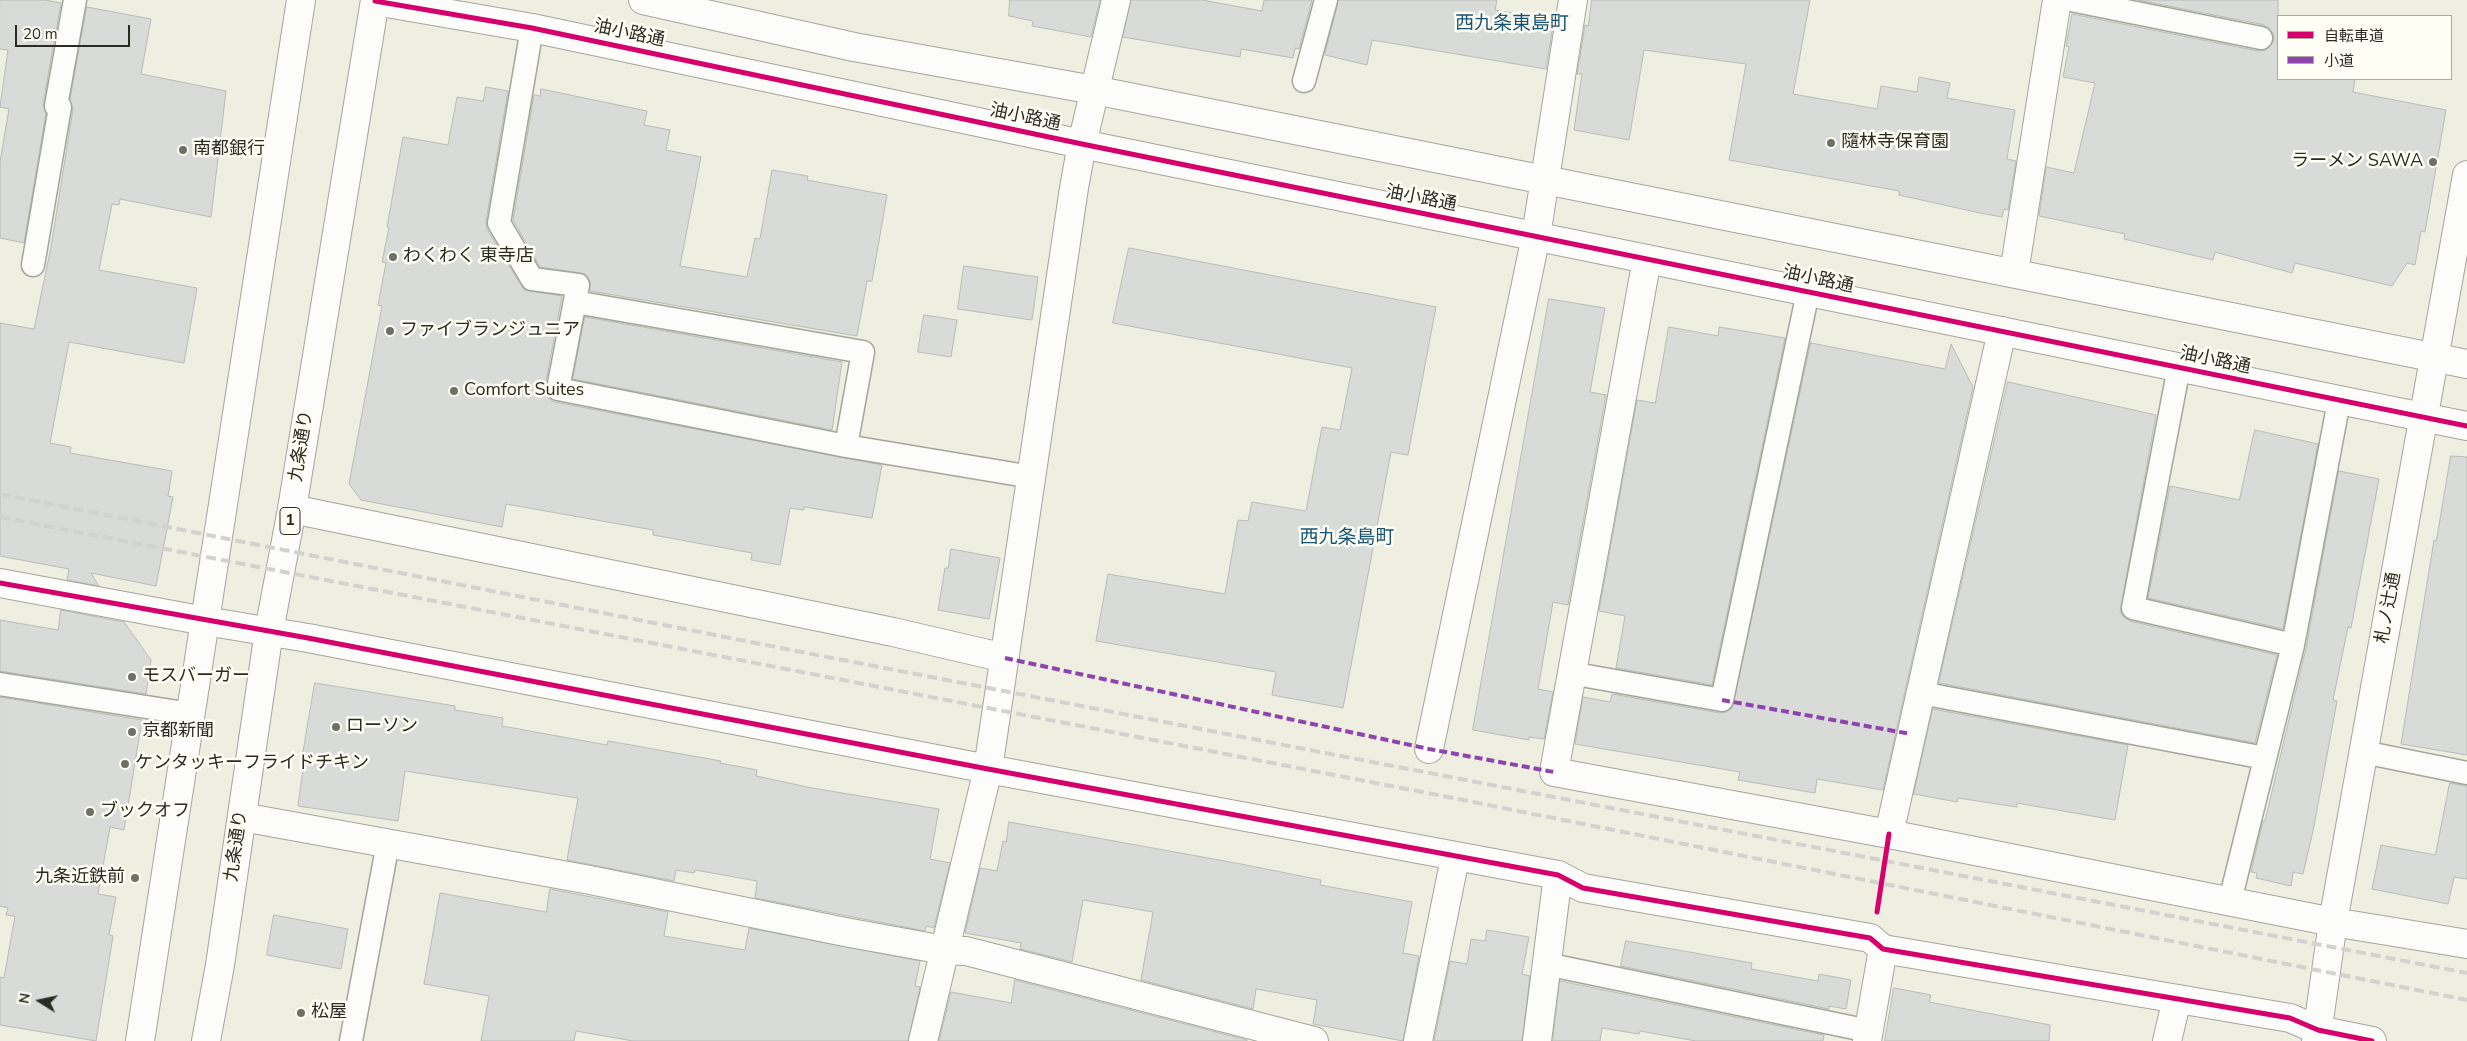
<!DOCTYPE html>
<html>
<head>
<meta charset="utf-8">
<style>
  body { margin:0 }
  #map { position:relative; width:2467px; height:1041px; overflow:hidden; background:#eeeee1; font-family:"Nunito Sans","Noto Sans JP",sans-serif }
  canvas { display:block }
  .legend { position:absolute; left:2277px; top:15px; width:175px; height:65px; box-sizing:border-box; background:#fffff6; border:1px solid #aaaaa2; margin:0; padding:6px 9px; list-style:none; font-size:15px; color:#2b2b23 }
  .legend li { display:flex; align-items:center; gap:10px; height:25px }
  .legend b { width:25px; border:1px solid #aaaaa2 }
  .north { position:absolute; left:15px; top:976px; width:50px; height:50px; -webkit-text-stroke:4px #fffff6; paint-order:stroke; rotate:280deg; font-size:14px; font-weight:700; line-height:20px; text-align:center; color:#2b2b23 }
  .north::after { content:''; display:block; margin:auto; width:18px; height:22px; background:#2b2b23; clip-path:polygon(50% 0,100% 100%,50% 72%,0 100%) }
  .scale { position:absolute; left:15px; top:25px; width:115px; height:22px; box-sizing:border-box; border:2px solid #2b2b23; border-top:0; padding-left:6px; font-size:15px; line-height:18px; white-space:nowrap; color:#2b2b23; -webkit-text-stroke:4px #fffff6; paint-order:stroke }
</style>
</head>
<body>
<div id="map">
<canvas width="2467" height="1041"></canvas>
<ul class="legend">
<li><b style="height:6px;background:#d6006c"></b>自転車道</li>
<li><b style="height:6px;background:#8e44ad"></b>小道</li>
</ul>
<div class="north">N</div>
<div class="scale">20 m</div>
</div>
<script>
const context = document.querySelector('canvas').getContext('2d');
context.lineJoin = 'round';
function fillPath(path, color) {
  context.fillStyle = color;
  context.fill(path, 'evenodd');
}
function stroke(path, color, width, dash) {
  context.strokeStyle = color;
  context.lineWidth = width;
  context.lineCap = dash ? 'butt' : 'round';
  context.setLineDash(dash || []);
  context.stroke(path);
}
function drawText(font, color, halo, rows, align = 'center') {
  context.font = font + ' "Nunito Sans","Noto Sans JP",sans-serif';
  context.lineWidth = 5;
  context.setLineDash([]);
  context.textBaseline = 'middle';
  context.strokeStyle = halo;
  context.fillStyle = color;
  for (const [text, x, y, turn = 0] of rows) {
    context.save();
    context.translate(x, y);
    context.rotate((+turn || 0) * Math.PI / 180);
    context.textAlign = isNaN(turn) ? turn : align;
    if (halo) context.strokeText(text, 0, 0);
    context.fillText(text, 0, 0);
    context.restore();
  }
}
const building = new Path2D(`
  M0,0h45l16,3 -18,101 3,9 -22,130 -24,-5v-76l9,-53 -9,-2 8,-57 -8,-1z
  M1010,0h90l-9,37 -59,-11 1,-5 -24,-5z
  M1131,0h71l60,11 2,-11h48l-13,49 -4,-1 -2,10 -52,-9 -1,8 -117,-20z
  M1339,0h158l-2,10 59,10 -8,49 -174,-29 -5,25 -42,-10z
  M1592,0h218l-17,94 84,15 4,-23 36,6 2,-15 31,6 -3,15 68,12 -8,49 9,2 -8,49 -4,-1 -2,8 -22,-4 -81,-18v-4l-170,-31 17,-96 -102,-14 -15,90 -55,-10 8,-56h-5l8,-49 3,1z
  M2138,0h140v79h77l-2,13 93,18 -21,122 -4,-1 -6,34 -8,-2 -15,23 -97,-23 -3,10 -77,-21 -2,8 -89,-21 1,-5 -86,-18 7,-49 28,6 21,-90 -32,-6 6,-30 -3,-1 6,-32 186,37 8,-1 8,-9 -1,-8 -9,-8z
  M87,7l64,12 -10,55 85,17 -15,126 -91,-18 -1,6 -7,-1 -13,66 98,18 -13,75 -115,-21 -19,101 21,4 -1,6 102,18 -4,25 5,1 -17,89 -65,-13 8,13 -32,-6 2,-11 -69,-13v-233l34,6 17,-82 22,-138 -3,-9z
  M486,87l22,4 -22,130 1,8 37,61 38,6 -17,91 4,12 6,3 327,63 -10,53 -68,-11v3l-14,-2 -10,57 -29,-5 1,-7 -99,-18v-5l-147,-26 -4,23 -141,-27 -12,-16 33,-178 -4,-1 8,-42 -4,-1 7,-34 -2,-1 16,-90 45,8 9,-48 26,4z
  M541,89l106,22 -3,14 26,5 -4,20 35,7 -21,109 67,11 8,-39 5,1 12,-69 36,6 -1,4 80,15 -15,86h-5l-10,55 -267,-45v-10l-4,-7 -46,-7 -27,-47 21,-125 6,1z
  M1129,248l307,59 -28,148 -17,-3 -48,256 -71,-13 4,-23 -180,-31 12,-67 117,20 13,-74 10,1 4,-19 54,9 16,-84 18,3 12,-62 -239,-45z
  M964,266l74,11 -6,43 -74,-11z
  M1549,299l56,9 -15,84 16,3 -38,210 -15,-3 -15,87 15,3 -9,47 -15,-2v3l-56,-10z
  M924,315l33,5 -6,37 -33,-5z
  M585,317l257,45 -10,68 -259,-51z
  M1669,327l49,9 1,-9 66,11 -73,347 -96,-17 9,-52 -26,-5 38,-211 18,3z
  M1811,343l134,26 6,-25 22,43 -90,403 -66,-11 -2,14 -77,-13 2,-8 -165,-28 8,-47 27,5 2,-8 108,19 7,-1 5,-4z
  M2008,382l148,33 -36,197 4,5 6,4 147,34 -22,88 -316,-60z
  M2255,430l63,14 -35,185 -135,-31 22,-112 69,14z
  M2451,456l16,1v298l-66,-11 33,-204 2,1z
  M2339,471l40,8 -28,149 -3,-1 -15,73 4,1 -24,130 -10,43 -10,-2 -2,14 -35,-8 1,-5 -6,-1 12,-51h2l41,-173z
  M951,549l49,9 -11,61 -51,-9 7,-42h3z
  M61,610l63,12 27,38 -5,34 -146,-23v-51l58,10z
  M315,683l140,23v4l48,8 -1,8 105,19 1,-4 113,20 -1,2 37,7 -1,6 56,12 127,21 -9,50 20,4 -16,65 -8,-2 -1,5 -170,-33 2,-17 -62,-11 -1,3 -18,-3 -2,11 -107,-21 11,-62 -173,-27 -7,50 -100,-15 7,-52h-2z
  M0,697l142,23 -18,110 -14,-3 -12,67 18,3 -7,38 4,1 -17,105 -96,-16v-48l4,1 11,-62 -9,-1 2,-7 -8,-2z
  M1933,709l195,36 -13,75 -98,-17v4l-59,-9 -1,4 -43,-8z
  M2450,783l17,3v93l-13,-2 -6,27 -76,-15 9,-44 54,10z
  M1009,822l232,42 80,16 -1,5 92,17 -9,51 16,3 -16,85 -90,-17 4,-24 -61,-11 -3,20 -112,-29 12,-68 -70,-12 -11,62 -52,-13 1,-6 -56,-10 15,-65 17,3 6,-30 3,1z
  M550,889l118,23 -4,24 81,14 4,-22 171,33 -5,25 5,1 -12,54h-275l-57,-10 -2,10h-93l8,-45 -65,-12 16,-91 106,19z
  M274,915l74,14 -7,40 -74,-14z
  M1487,930l42,7 -7,37 8,2 -8,65h-88l16,-80 17,3 4,-25 14,2z
  M1626,941l126,22 -1,6 67,12 1,-7 32,6 -5,29 -17,-3v3l-208,-43z
  M1015,980l232,60v1h-308l12,-49 60,11z
  M1560,981l264,54 -1,6h-127l-56,-10 -1,3 -37,-6 -2,13h-47z
  M1894,988l37,7 -2,7 121,23 -1,16h-164z`);
const service = new Path2D(`
  M2071,0l190,38
  M532,28l-33,195 33,56 46,6 -20,104 288,57 186,31
  M1304,81l22,-81
  M33,265l27,-158 -4,-1 19,-106
  M575,302l288,50 -17,94
  M2179,367l-46,241 160,37
  M1570,673l152,27 86,-408
  M0,684l191,30
  M1921,693l344,65
  M2363,752l104,21
  M2230,901l63,-256 46,-244
  M1546,964l323,67
  M351,1041l37,-198`);
const minor = new Path2D(`
  M1647,259l-93,513 335,62 444,88 134,22
  M2014,273l43,-273
  M292,509l601,123 112,26
  M205,621l103,17 680,131 570,106 25,13 287,50 13,11 407,69 28,12 54,11
  M1429,749l107,-513 37,-236
  M242,817l348,63 255,52 99,18 22,1 348,90
  M1889,834l113,-503
  M923,1041l65,-272 86,-581 8,-44 34,-144
  M1418,1041l37,-183
  M1537,1041l21,-166
  M1867,1041l16,-92
  M2167,1041l10,-42`);
const tertiary = new Path2D(`
  M643,0l211,47 240,43 1373,274
  M375,1l157,27 550,116 1385,282
  M0,583l205,38
  M2316,1041l17,-119 134,-747`);
const trunk = new Path2D(`
  M140,1041l161,-1041
  M206,1041l14,-76 49,-334 23,-122 83,-509`);
const rail = new Path2D(`
  M0,494l786,155 1681,324
  M0,517l1448,280 1019,203`);
const quiet = new Path2D(`
  M1005,658l424,91 125,23
  M1722,700l189,34`);
const cycleway = new Path2D(`
  M375,1l157,27 550,116 1385,282
  M0,583l308,55 680,131 570,106 25,13 287,50 13,11 407,69 28,12 54,11
  M1877,912l12,-78`);
const markers = [
  [1831,143,5,"#6f6f66"],
  [183,150,5,"#6f6f66"],
  [2433,162,5,"#6f6f66"],
  [393,257,5,"#6f6f66"],
  [390,331,5,"#6f6f66"],
  [454,391,5,"#6f6f66"],
  [132,677,5,"#6f6f66"],
  [336,727,5,"#6f6f66"],
  [132,732,5,"#6f6f66"],
  [125,764,5,"#6f6f66"],
  [90,812,5,"#6f6f66"],
  [135,878,5,"#6f6f66"],
  [301,1013,5,"#6f6f66"]
];
const shields = [
  [290,521,20]
];
const shieldNames = [
  ["1",290,521]
];
const streetNames = [
  ["油小路通",629,34,12],
  ["油小路通",1025,118,12],
  ["油小路通",1421,199,11],
  ["油小路通",1818,280,12],
  ["油小路通",2215,361,12],
  ["九条通り",302,446,-81],
  ["札ノ辻通",2389,608,-80],
  ["九条通り",237,846,-82]
];
const poiNames = [
  ["隨林寺保育園",1841,143],
  ["南都銀行",193,150],
  ["ラーメン SAWA",2423,162,"right"],
  ["わくわく 東寺店",403,257],
  ["ファイブランジュニア",400,331],
  ["Comfort Suites",464,391],
  ["モスバーガー",142,677],
  ["ローソン",346,727],
  ["京都新聞",142,732],
  ["ケンタッキーフライドチキン",135,764],
  ["ブックオフ",100,812],
  ["九条近鉄前",125,878,"right"],
  ["松屋",311,1013]
];
const neighbourhoodNames = [
  ["西九条東島町",1512,24],
  ["西九条島町",1347,538]
];
fillPath(building, '#d8dbd7');
stroke(building, '#b8bbb8', 1);
stroke(service, '#a5a59c', 25);
stroke(minor, '#a5a59c', 30);
stroke(tertiary, '#a5a59c', 30);
stroke(trunk, '#a5a59c', 30);
stroke(service, '#fcfcfa', 22);
stroke(minor, '#fcfcfa', 28);
stroke(tertiary, '#fcfcfa', 28);
stroke(trunk, '#fcfcfa', 28);
stroke(rail, '#d2d2ce', 4, [10, 5]);
stroke(quiet, '#8e44ad', 4, [8, 4]);
stroke(cycleway, '#d6006c', 5);
for (const [x, y, r, color] of markers) {
  const dot = new Path2D();
  dot.arc(x, y, r, 0, 2 * Math.PI);
  context.fillStyle = color;
  context.fill(dot);
  stroke(dot, '#fffff6', 2);
}
for (const [x, y, w] of shields) {
  const box = new Path2D();
  box.roundRect(x - w / 2, y - 13.5, w, 27, 4);
  context.fillStyle = '#fffff6';
  context.fill(box);
  stroke(box, '#2b2b23', 1);
}
drawText('bold 16px', '#2b2b23', null, shieldNames);
drawText('18px', '#2b2b23', '#fffff6', streetNames);
drawText('18px', '#2b2b23', '#fffff6', poiNames, 'left');
drawText('19px', '#195374', '#fffff6', neighbourhoodNames);
</script>
</body>
</html>
